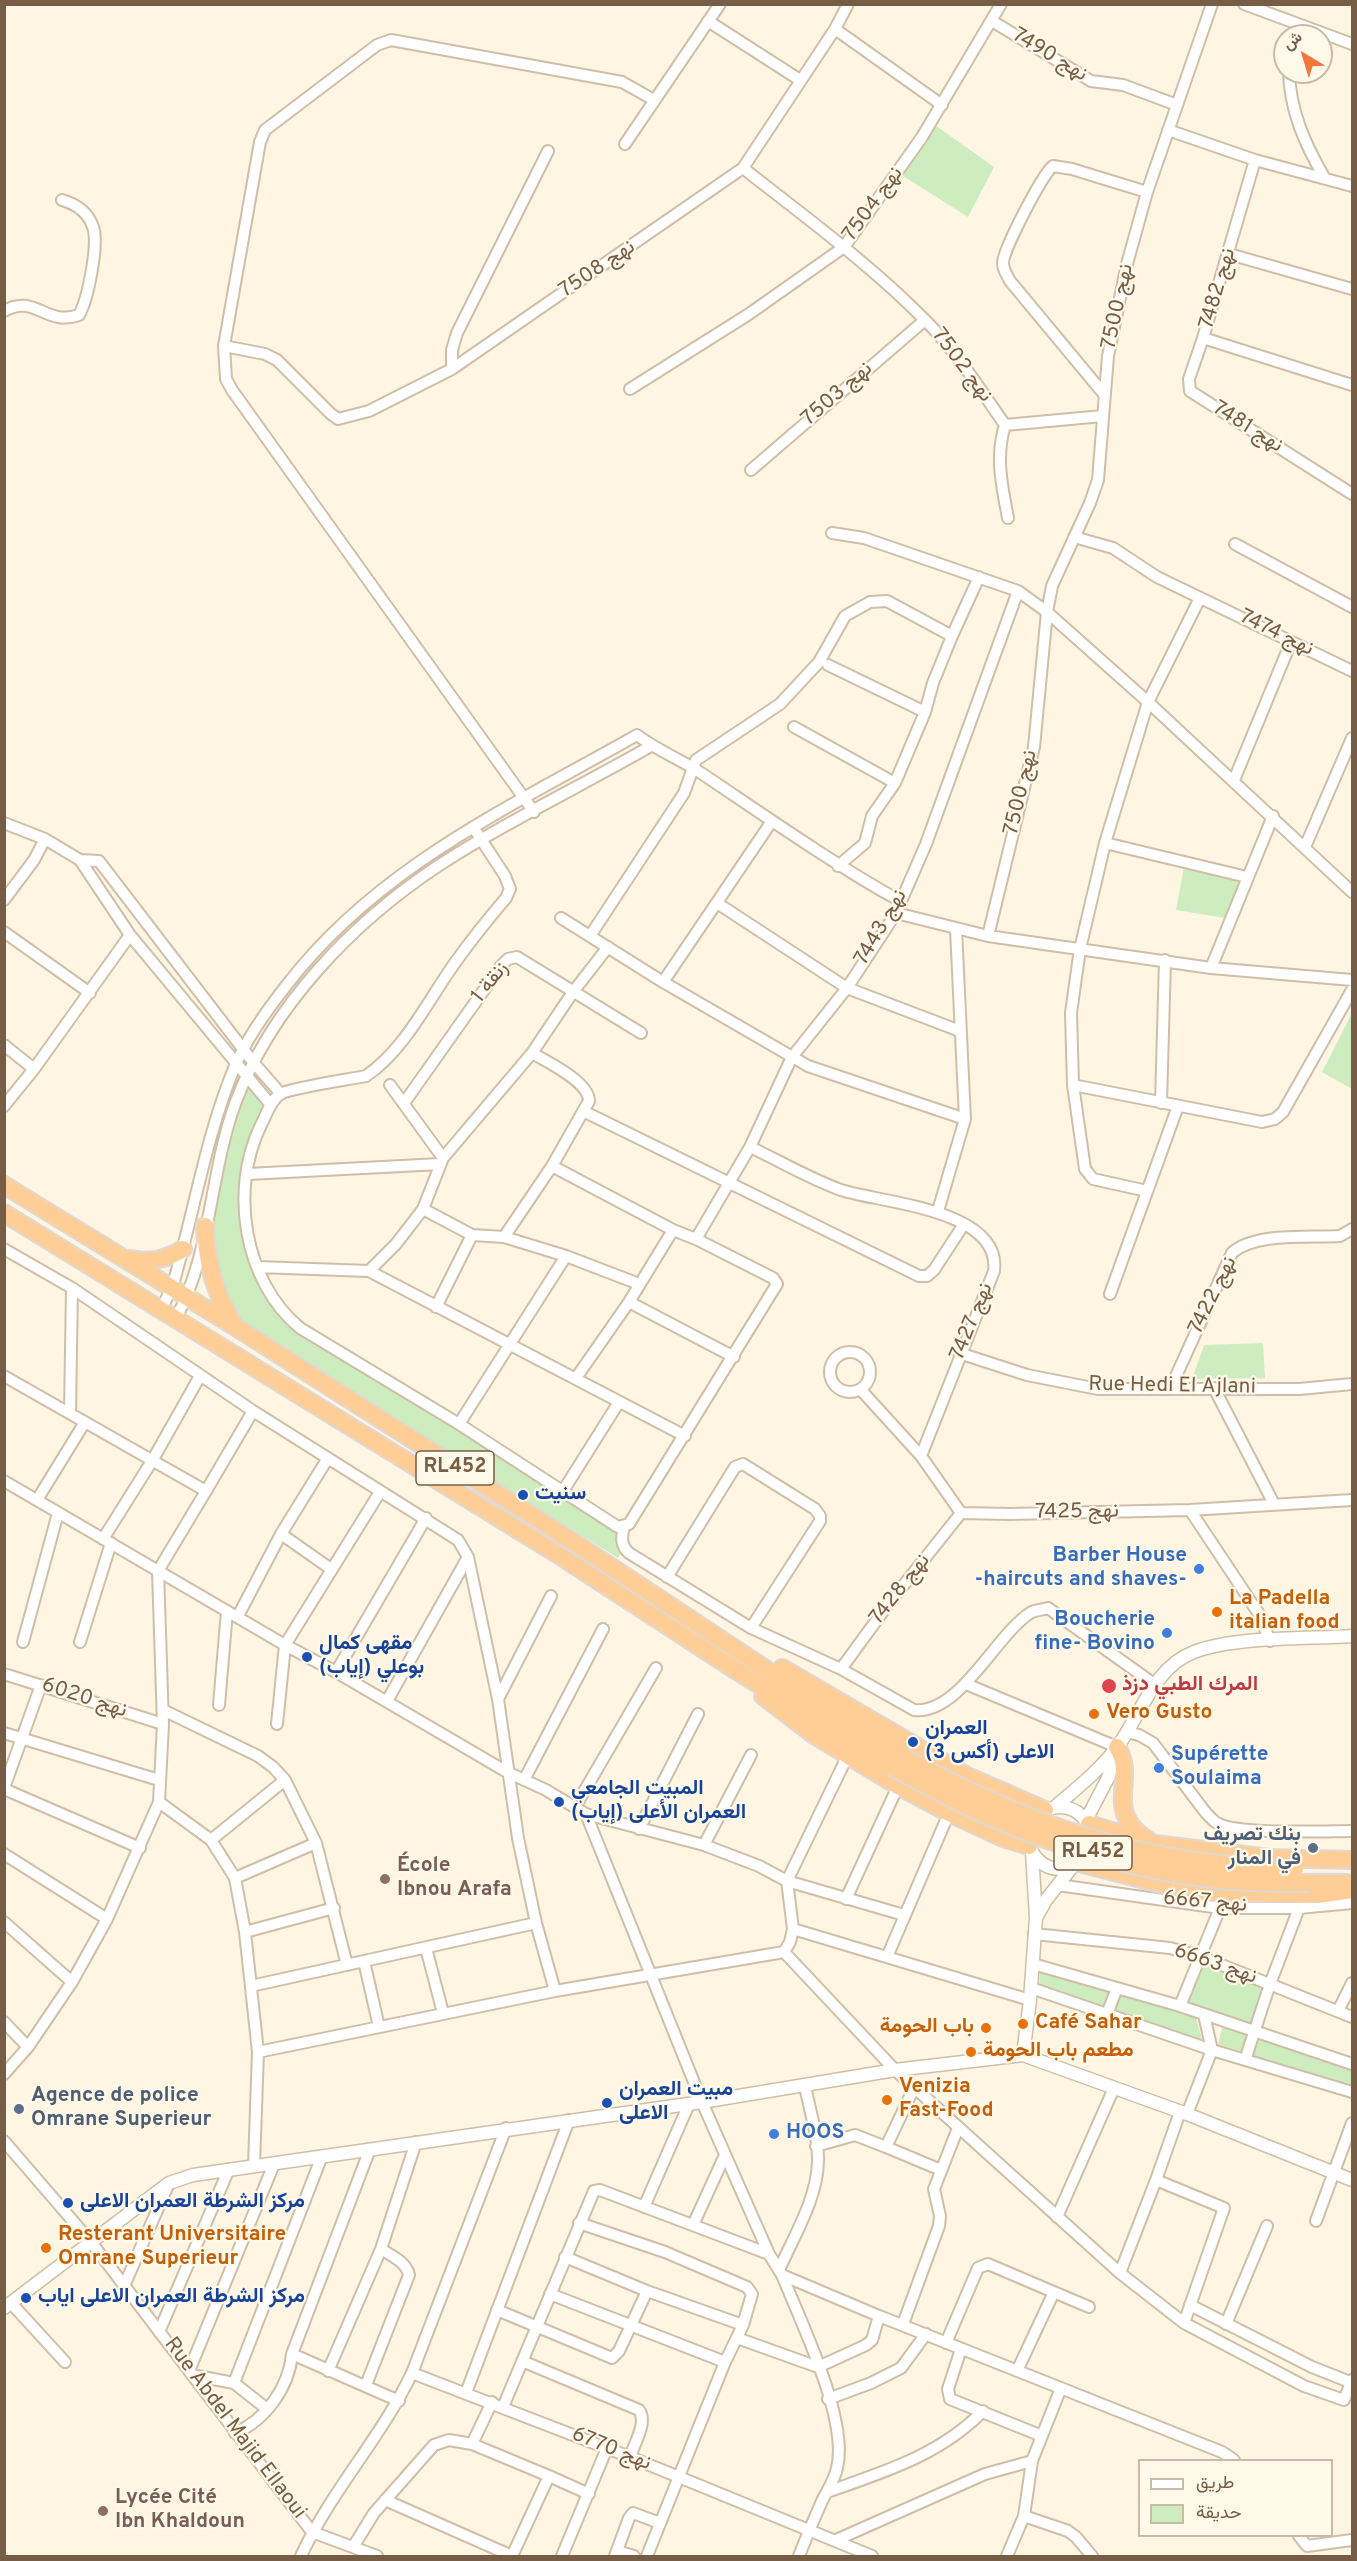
<!DOCTYPE html>
<html>
<head>
<meta charset="utf-8">
<style>
  body { margin:0 }
  #map { position:relative; width:1357px; height:2561px; overflow:hidden; background:#fef6e2; font-family:Overpass,Vazirmatn,sans-serif }
  canvas { display:block }
  .frame { position:absolute; inset:0; border:6px solid #785d46; pointer-events:none }
  .legend { position:absolute; left:1138px; top:2459px; width:195px; height:78px; box-sizing:border-box; background:#fff9ea; border:2px solid #c9bba8; margin:0; padding:8px 10px; list-style:none; font-size:18px; color:#785d46 }
  .legend li { display:flex; align-items:center; gap:12px; height:30px }
  .legend b { width:30px; border:2px solid #c9bba8 }
  .north { position:absolute; left:1273px; top:24px; width:60px; height:60px; box-sizing:border-box; background:#fff9ea; border:2px solid #c9bba8; border-radius:50%; rotate:322deg; font-size:16px; font-weight:700; line-height:24px; text-align:center; color:#785d46 }
  .north::after { content:''; display:block; margin:auto; width:21px; height:27px; background:#f3763c; clip-path:polygon(50% 0,100% 100%,50% 72%,0 100%) }
</style>
</head>
<body>
<div id="map">
<canvas width="1357" height="2561"></canvas>
<div class="frame"></div>
<ul class="legend">
<li><b style="height:8px;background:#fff"></b>طريق</li>
<li><b style="height:16px;background:#cdedbf"></b>حديقة</li>
</ul>
<div class="north">ش</div>
</div>
<script>
const context = document.querySelector('canvas').getContext('2d');
context.lineJoin = 'round';
function fillPath(path, color) {
  context.fillStyle = color;
  context.fill(path, 'evenodd');
}
function stroke(path, color, width, dash) {
  context.strokeStyle = color;
  context.lineWidth = width;
  context.lineCap = dash ? 'butt' : 'round';
  context.setLineDash(dash || []);
  context.stroke(path);
}
function drawText(font, color, halo, rows, align = 'center') {
  context.font = font + ' Overpass,Vazirmatn,sans-serif';
  context.lineWidth = 4.5;
  context.setLineDash([]);
  context.textBaseline = 'middle';
  context.strokeStyle = halo;
  context.fillStyle = color;
  for (const [text, x, y, turn = 0] of rows) {
    context.save();
    context.translate(x, y);
    context.rotate((+turn || 0) * Math.PI / 180);
    context.textAlign = isNaN(turn) ? turn : align;
    if (halo) context.strokeText(text, 0, 0);
    context.fillText(text, 0, 0);
    context.restore();
  }
}
const green = new Path2D(`
  M935,125l59,42 -26,50 -65,-41z
  M1184,867l56,13 -15,38 -49,-8z
  M1352,1013v76l-30,-17z
  M246,1082l17,21c-4,11 -10,22 -13,34 -12,37 -14,98 2,133 9,18 22,35 33,51l345,220 -12,17 -380,-236 -15,-26 -13,-71 9,-67z
  M1263,1343l2,35 -73,1 12,-34z
  M1201,1963l62,24 -13,37 -64,-23z
  M1040,1970l71,19 -6,20 -66,-21z
  M1120,1992l76,26 7,25 -90,-32z
  M1223,2025l26,8 -6,19 -25,-8z
  M1256,2036l96,31v19l-101,-31z`);
const minor = new Path2D(`
  M1244,4l108,40
  M708,21l92,59
  M992,21l99,60 32,4 54,20
  M835,29l107,76
  M1289,72c1,39 16,72 35,105
  M1168,130l87,30 97,26
  M625,144l95,-140
  M1255,160l-52,178 149,47
  M743,168c62,49 127,96 182,152 31,31 55,69 80,105 -10,32 -3,61 3,93
  M1229,254l123,35
  M4,311c31,-18 42,16 75,4 9,-16 20,-71 14,-88 -5,-15 -17,-23 -31,-27
  M1203,338l-14,41 1,12 162,103
  M224,346l41,8 12,6 54,54 7,5 31,-8 83,-42 291,-201 92,-139 13,-25
  M452,369v-19l5,-17 91,-182
  M630,389l119,-75 95,-67 78,-110 79,-133
  M1103,393l-93,-112c-3,-6 -7,-11 -7,-18 0,-13 39,-88 50,-97l19,3 75,23
  M1005,425l98,-9
  M751,470l174,-150
  M832,533l32,5 154,53 29,21 101,90 204,190
  M1074,537l39,11 44,29 195,94
  M1235,544l117,63
  M828,665l97,47
  M794,727l101,56
  M1234,780l57,-138
  M534,812l-302,-422 -6,-11 -2,-33 36,-204 5,-12 112,-85 14,-5 231,42 32,18
  M4,823l41,16 35,21 19,1 154,201 28,32
  M473,827l32,49 5,13 -4,9c-17,20 -34,41 -49,62 -28,38 -51,89 -91,116 -15,3 -76,12 -86,18 -9,6 -14,21 -19,31 -32,65 -17,157 39,203l159,96 159,103 11,-3 148,-240 -4,-6 -77,-39 -23,-9 -121,-64
  M1105,843l142,34
  M1305,847l47,-109
  M80,860l50,75 141,170
  M838,866l27,-23 7,-27 23,-33 30,-71 8,-29 19,-47 27,-59
  M4,900l30,-40 11,-21
  M717,903l130,85 113,43
  M896,913l92,23 223,32 141,12
  M561,918l102,64 145,84 157,53
  M4,932l86,61
  M590,936l94,-143 12,-33 84,-56 39,-42 26,-46 25,-14 17,-1 65,35
  M988,936l46,-189 13,-135 5,-26 38,-83 8,-23 10,-124 19,-92 20,-72 65,-188
  M1211,968l62,-152
  M663,982l109,-161
  M4,1045l30,24 96,-134
  M390,1085l53,73
  M1073,1085l189,37 13,-3 8,-7 69,-122
  M404,1103l97,-137 7,-7 9,-2 124,76
  M1161,1103l4,-143
  M4,1106l30,-37
  M583,1111l336,165h8l7,-6 30,-46
  M750,1147c30,14 60,32 91,43 40,13 161,19 153,81l-73,185
  M248,1174l192,-10
  M1147,1191l-54,-12 -8,-10 -12,-84 -2,-72 9,-64 25,-106 43,-141 52,-104
  M423,1209l49,26 32,2 62,19 73,28
  M938,1211l27,-92 -9,-190
  M504,1237l48,-71 37,-65c0,-19 -41,-39 -57,-48
  M696,1239l54,-92 42,-90 55,-69 49,-75 30,-69 92,-253
  M4,1249l68,39 181,123 205,129 10,17 30,142 20,139 18,85 19,68
  M257,1267l112,4 316,165
  M369,1271l27,-27 27,-35 20,-51 89,-105 41,-61 35,-45
  M1110,1294l68,-188
  M629,1302l105,55
  M436,1307l36,-72
  M161,1309l11,-21c22,-74 33,-150 63,-222 12,-28 32,-56 51,-80 91,-119 224,-179 351,-251 21,16 45,25 67,40 64,43 128,88 196,126
  M176,1318c35,-63 34,-146 59,-214 36,-97 117,-181 203,-238 68,-44 143,-80 213,-120
  M830 1372a20 20 0 1 1 40 0a20 20 0 1 1-40 0Z
  M959,1353l68,22 71,14h201l53,-5
  M4,1376l202,115 47,-80
  M576,1378l53,-76 44,-72
  M1171,1387l61,-134c23,-21 77,-15 108,-17l12,-7
  M1214,1388l60,116
  M861,1390l60,66 40,57 48,1 181,-4 162,-10
  M70,1413l2,-125
  M459,1424l107,-168
  M4,1481l281,164 51,27 171,100 39,18 40,24 118,31 55,21 28,15 6,48
  M563,1491l56,-89
  M37,1500l48,-78
  M1190,1510l69,104 11,27
  M624,1527c-3,11 -3,19 5,26l122,75 90,41 73,41c45,5 81,-74 116,-97 5,-3 12,-3 18,-5l106,76
  M281,1534l50,35
  M103,1539l49,-78 48,-85
  M667,1577l68,-110 8,-3 72,45 5,7v5l-69,107
  M238,1616l43,-82 47,-76
  M23,1642l35,-129
  M80,1642l31,-99
  M841,1669l46,-63 74,-93
  M336,1672l90,-154
  M4,1674l159,50
  M966,1684l151,63
  M498,1699l53,-103
  M387,1701l81,-144
  M219,1705l8,-94
  M163,1710l95,46 15,11 12,13 31,63 31,122
  M277,1724l8,-79 95,-153
  M1127,1732l12,3 14,8 53,70c3,3 7,8 11,10 20,12 108,8 135,8
  M4,1733l155,47
  M848,1755l-61,126 117,34
  M524,1780l79,-151
  M4,1788l37,-103
  M4,1789l136,59
  M159,1802l52,38 24,38 10,54 13,120 -4,113
  M575,1807l81,-139
  M586,1814l116,288 67,152 13,21 97,41 343,136 12,8
  M639,1829l59,-115
  M211,1840l74,-60
  M704,1845l47,-90
  M4,1854l103,65
  M235,1878l81,-35
  M1058,1885l162,23h79l53,-5
  M846,1899l52,-113
  M4,1922l68,60
  M245,1932l89,-24
  M1034,1934l136,14 29,8 153,61
  M426,1948l17,65
  M784,1952l111,118 225,203 64,50 120,63 40,14 8,-20
  M887,1957l62,-144
  M364,1961l15,66
  M1033,1964l147,42 172,58
  M251,1986l285,-63
  M1031,1988l181,62 140,42
  M1180,2006l40,-98
  M1338,2011l14,-28
  M1107,2014l10,-26
  M4,2022l24,25
  M258,2052l297,-61 229,-39 6,-10 3,-13 237,71
  M1245,2060l25,-76 29,-76
  M4,2074l24,-27 44,-65 35,-63 52,-117 4,-78 -5,-153 48,-80
  M1187,2114l25,-64 -8,-35
  M4,2141l87,101 221,290 65,24
  M816,2146l39,-11 31,12 28,-59
  M886,2147l55,23
  M1156,2180l68,28 -40,115
  M644,2207l45,-103
  M1057,2217l57,-129
  M1316,2221l36,-98
  M579,2223l86,29 82,35 5,7 -9,31 -18,37 -78,194
  M693,2225l32,-70
  M565,2257l82,34 96,34
  M779,2270c15,-34 38,-71 39,-108 1,-25 -9,-53 -13,-77
  M1120,2273l36,-93 24,-68
  M782,2275c19,47 67,145 55,193 -2,11 -10,23 -15,33 -8,18 -16,37 -23,55
  M124,2286l45,-103
  M550,2294l175,68
  M11,2303l54,59
  M1190,2305l122,62 38,15
  M497,2310l115,48 7,-7 28,-60
  M903,2324l36,-98 1,-10 -6,-27 24,-61
  M1226,2324l41,-98
  M159,2332l70,-163
  M737,2338l81,29 48,-22 6,-5 7,-24
  M946,2343l32,-75 10,-4 101,43
  M961,2349l-13,40 2,10 92,37
  M292,2354l107,47
  M522,2361l117,49c9,12 -5,34 -9,47
  M189,2371l85,-207
  M328,2371l53,-122 35,-107
  M1017,2371l37,-79
  M412,2373l218,84 242,99
  M192,2375l42,8 33,26
  M234,2383l88,-227
  M366,2385l43,-110c-3,-13 -17,-19 -28,-26
  M466,2393l103,-273
  M828,2399l43,-16 30,-15 25,-34
  M503,2407l91,-216 6,-1 169,64
  M235,2433c31,-13 54,-46 57,-79l78,-205
  M472,2444l77,32
  M827,2492c57,-20 113,-37 156,-81
  M385,2500l127,56
  M1024,2516l44,15 8,6 16,19
  M1299,2536l8,10 45,-6
  M836,2540l149,-66 47,-13
  M353,2547l21,-34 60,-68 15,-5 23,4 20,-42
  M617,2551l17,5
  M301,2556c30,-65 80,-118 111,-183l94,-245
  M512,2556l37,-80 40,18
  M562,2556l45,-108
  M615,2556l14,-38 4,-5 27,10
  M1007,2556l17,-40 8,-55 29,-73`);
const tertiary = new Path2D(`
  M1056,1806c21,-18 45,-37 62,-60 23,-32 36,-79 76,-94 41,-16 114,-13 158,-16
  M1029 1838a31 31 0 1 1 62 0a31 31 0 1 1-62 0Z
  M1086,1820l22,-42 9,-30
  M1036,1918l10,-18 26,-33
  M1023,2055l7,-55 6,-82 -4,-66
  M4,2308l165,-125 24,-8 509,-73 193,-32 128,-15 164,59 165,66`);
const trunk = new Path2D(`
  M4,1185l230,141 344,219 230,152 94,59
  M4,1213l558,344 172,112 158,98
  M205,1226c1,37 10,68 29,99
  M130,1259c20,4 36,1 53,-10
  M782,1668l185,108 78,34
  M763,1696l51,39 84,51 51,27 54,25 26,8
  M1117,1747c21,33 -16,64 32,94
  M1089,1824l66,20 114,14 83,2
  M1079,1863l90,23 36,6 113,3 34,-5
  M1309,1883h38`);
const trunkBridge = new Path2D(`
  M902,1756c127,71 246,110 393,113
  M892,1767c31,16 61,34 93,48 73,32 153,56 233,65 30,3 61,3 91,3`);
const markers = [
  [523,1495,6,"#1a4fb4"],
  [1199,1569,6,"#3f7fe0"],
  [1217,1612,6,"#e8710a"],
  [1167,1633,6,"#3f7fe0"],
  [307,1657,6,"#1a4fb4"],
  [1109,1686,8,"#e0444e"],
  [1094,1714,6,"#e8710a"],
  [913,1742,6,"#1a4fb4"],
  [1159,1768,6,"#3f7fe0"],
  [559,1802,6,"#1a4fb4"],
  [1313,1848,6,"#5c6f8a"],
  [385,1879,6,"#8d6e63"],
  [1023,2024,6,"#e8710a"],
  [986,2028,6,"#e8710a"],
  [971,2052,6,"#e8710a"],
  [887,2100,6,"#e8710a"],
  [607,2103,6,"#1a4fb4"],
  [19,2109,6,"#5c6f8a"],
  [774,2134,6,"#3f7fe0"],
  [68,2203,6,"#1a4fb4"],
  [46,2248,6,"#e8710a"],
  [26,2298,6,"#1a4fb4"],
  [103,2511,6,"#8d6e63"]
];
const shields = [
  [455,1468,78],
  [1093,1853,78]
];
const shieldNames = [
  ["RL452",455,1468],
  ["RL452",1093,1853]
];
const streetNames = [
  ["نهج 7490",1049,56,31],
  ["نهج 7504",874,205,-54],
  ["نهج 7508",598,270,-34],
  ["نهج 7482",1219,289,-74],
  ["نهج 7500",1119,307,-78],
  ["نهج 7502",961,366,53],
  ["نهج 7503",838,395,-41],
  ["نهج 7481",1247,428,32],
  ["نهج 7474",1276,634,26],
  ["نهج 7500",1022,793,-77],
  ["نهج 7443",882,928,-60],
  ["زنقة 1",491,983,-52],
  ["نهج 7422",1214,1296,-64],
  ["نهج 7427",973,1322,-68],
  ["Rue Hedi El Ajlani",1172,1387,1],
  ["نهج 7425",1077,1513,-1],
  ["نهج 7428",901,1590,-52],
  ["نهج 6020",84,1699,18],
  ["نهج 6667",1205,1903,5],
  ["نهج 6663",1215,1965,19],
  ["Rue Abdel Majid Ellaoui",234,2429,53],
  ["نهج 6770",611,2450,22]
];
const transitNames = [
  ["سنيت",535,1495],
  ["مقهى كمال",319,1645],
  ["بوعلي (إياب)",319,1669],
  ["العمران",925,1730],
  ["الاعلى (أكس 3)",925,1754],
  ["المبيت الجامعي",571,1790],
  ["العمران الأعلى (إياب)",571,1814],
  ["مبيت العمران",619,2091],
  ["الاعلى",619,2115],
  ["مركز الشرطة العمران الاعلى",80,2203],
  ["مركز الشرطة العمران الاعلى اياب",38,2298]
];
const shopNames = [
  ["Barber House",1187,1557],
  ["-haircuts and shaves-",1187,1581],
  ["Boucherie",1155,1621],
  ["fine- Bovino",1155,1645],
  ["Supérette",1171,1756,"left"],
  ["Soulaima",1171,1780,"left"],
  ["HOOS",786,2134,"left"]
];
const foodNames = [
  ["La Padella",1229,1600],
  ["italian food",1229,1624],
  ["Vero Gusto",1106,1714],
  ["Café Sahar",1035,2024],
  ["باب الحومة",974,2028,"right"],
  ["مطعم باب الحومة",983,2052],
  ["Venizia",899,2088],
  ["Fast-Food",899,2112],
  ["Resterant Universitaire",58,2236],
  ["Omrane Superieur",58,2260]
];
const healthNames = [
  ["المرك الطبي دزذ",1122,1686]
];
const serviceNames = [
  ["بنك تصريف",1301,1836],
  ["في المنار",1301,1860],
  ["Agence de police",31,2097,"left"],
  ["Omrane Superieur",31,2121,"left"]
];
const educationNames = [
  ["École",397,1867],
  ["Ibnou Arafa",397,1891],
  ["Lycée Cité",115,2499],
  ["Ibn Khaldoun",115,2523]
];
fillPath(green, '#cdedbf');
stroke(minor, '#d0bea8', 14);
stroke(tertiary, '#d0bea8', 15);
stroke(trunk, '#dfd8d3', 20);
stroke(minor, '#fff', 10);
stroke(tertiary, '#fff', 12);
stroke(trunk, '#fece96', 16);
stroke(trunkBridge, '#dfd8d3', 20, []);
stroke(trunkBridge, '#fece96', 16);
for (const [x, y, r, color] of markers) {
  const dot = new Path2D();
  dot.arc(x, y, r, 0, 2 * Math.PI);
  context.fillStyle = color;
  context.fill(dot);
  stroke(dot, '#fff9ea', 2);
}
for (const [x, y, w] of shields) {
  const box = new Path2D();
  box.roundRect(x - w / 2, y - 17, w, 34, 4.5);
  context.fillStyle = '#fff9ea';
  context.fill(box);
  stroke(box, '#785d46', 1.5);
}
drawText('bold 20px', '#785d46', null, shieldNames);
drawText('21px', '#785d46', '#fff9ea', streetNames);
drawText('bold 21px', '#164399', '#fff9ea', transitNames, 'left');
drawText('bold 21px', '#366cbe', '#fff9ea', shopNames, 'right');
drawText('bold 21px', '#c56008', '#fff9ea', foodNames, 'left');
drawText('bold 21px', '#be3a42', '#fff9ea', healthNames, 'left');
drawText('bold 21px', '#4e5e75', '#fff9ea', serviceNames, 'right');
drawText('bold 21px', '#785e54', '#fff9ea', educationNames, 'left');
</script>
</body>
</html>
